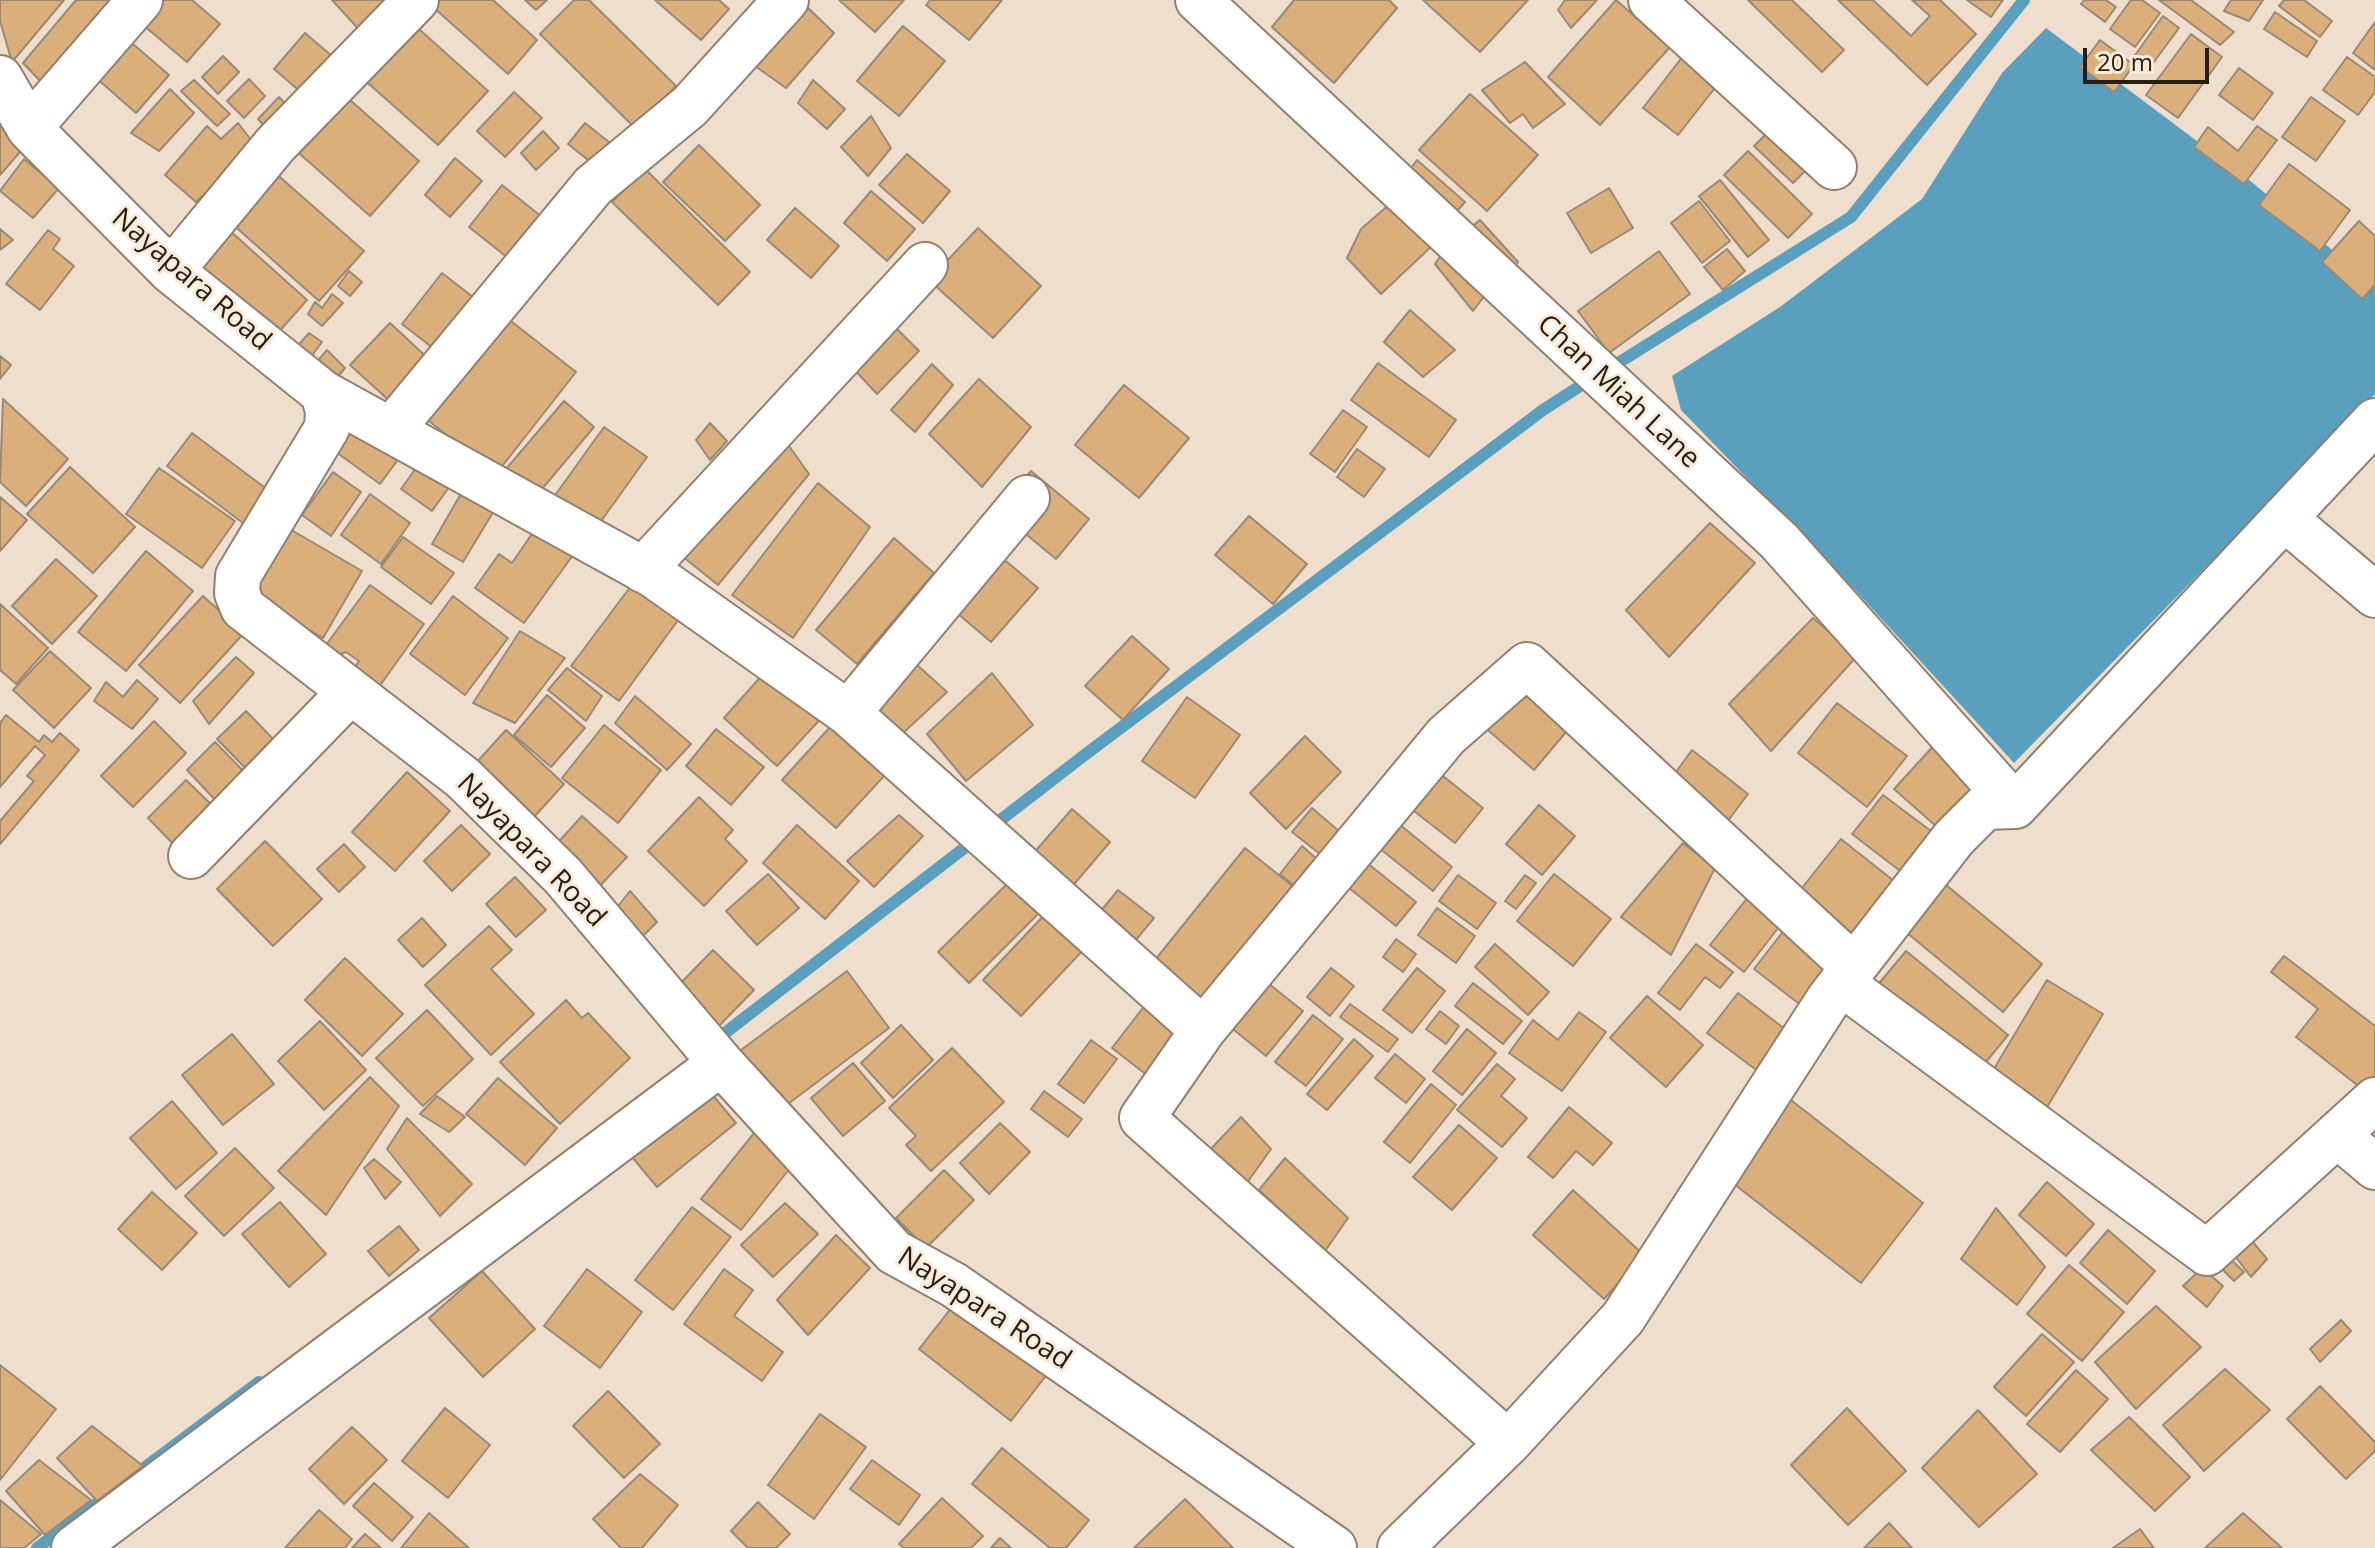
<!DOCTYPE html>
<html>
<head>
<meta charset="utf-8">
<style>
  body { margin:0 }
  #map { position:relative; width:2375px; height:1548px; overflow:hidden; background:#efdecc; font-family:"Open Sans",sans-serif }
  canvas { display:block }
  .scale { position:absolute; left:2083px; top:48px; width:126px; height:36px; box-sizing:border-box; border:4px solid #251f18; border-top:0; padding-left:10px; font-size:24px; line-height:28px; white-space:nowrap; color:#251f18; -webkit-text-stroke:6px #fdebd9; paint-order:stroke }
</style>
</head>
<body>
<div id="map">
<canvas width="2375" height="1548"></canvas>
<div class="scale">20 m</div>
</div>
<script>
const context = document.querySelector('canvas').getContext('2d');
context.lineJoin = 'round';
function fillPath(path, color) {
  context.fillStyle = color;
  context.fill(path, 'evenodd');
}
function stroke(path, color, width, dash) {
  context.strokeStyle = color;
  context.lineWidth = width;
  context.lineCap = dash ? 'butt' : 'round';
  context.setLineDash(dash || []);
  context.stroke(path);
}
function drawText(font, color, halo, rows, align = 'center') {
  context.font = font + ' "Open Sans",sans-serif';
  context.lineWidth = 6;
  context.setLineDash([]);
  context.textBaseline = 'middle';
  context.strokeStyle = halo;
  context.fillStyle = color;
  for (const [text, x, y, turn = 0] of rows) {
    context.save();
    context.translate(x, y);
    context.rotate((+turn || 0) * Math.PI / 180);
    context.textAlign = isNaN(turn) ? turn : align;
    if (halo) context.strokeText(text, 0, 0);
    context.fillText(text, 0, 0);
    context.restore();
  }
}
const water = new Path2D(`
  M2046,28l207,155 122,103v108l-361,369 -159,-173 -174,-180 -9,-34 108,-69 142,-108 80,-126z`);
const stream = new Path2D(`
  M1607,370l244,-153 173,-217
  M712,1043l370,-286 461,-347 48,-31
  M37,1548l222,-166`);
const building = new Path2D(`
  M0,0h64l-52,62 -12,-41z
  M76,0h51l-80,88 -24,-25z
  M153,0h39l28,24 -33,38 -51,-43z
  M332,0h61l-29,35z
  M440,0h53l44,40 -29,34 -75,-67z
  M525,0h22l-11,10z
  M574,0h15l87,86 -41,42 -95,-94z
  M655,0h64l10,9 -28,31z
  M839,0h65l-29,32z
  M930,0h72l-33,40 -43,-35z
  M1294,0h95l8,8 -63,75 -62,-56z
  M1423,0h105l-48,52z
  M1565,0h32l-26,28 -13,-18z
  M1616,0l54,47 -70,78 -52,-48z
  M1748,0h44l52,50 -22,22z
  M1838,0h35l38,36 19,-20 -18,-16h28l36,34 -49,51z
  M1967,0h36l-12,17z
  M2084,0h22l10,7 -11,15 -24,-18z
  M2131,0h11l18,13 -25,34 -25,-18z
  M2159,0h32l43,32 -14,13z
  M2231,0h32l-14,21 -25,-10z
  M2284,0h20l28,21 -12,16 -41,-31z
  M804,4l30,29 -48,55 -38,-27z
  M2275,12l42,29 -10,16 -43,-28z
  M2163,16l16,12 -31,42 -15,-12z
  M410,21l78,70 -50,54 -78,-69z
  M2375,22v48l-22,-17z
  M903,26l42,35 -46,55 -42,-35z
  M119,32l50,43 -33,38 -49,-43z
  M305,33l35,30 -31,36 -35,-30z
  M2191,34l31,23 -44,61 -32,-23z
  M2100,40l34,25 -20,27 -34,-25z
  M223,56l16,16 -21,22 -16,-17z
  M1683,56l35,28 -40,51 -35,-27z
  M2347,57l28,20v15l-17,23 -35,-25z
  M1525,62l40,42 -32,24 -10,-14 -13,9 -28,-33z
  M2239,68l34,25 -20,27 -34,-25z
  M249,79l16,17 -21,22 -17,-17z
  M194,80l36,34 -13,12 -36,-35z
  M813,80l32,29 -18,20 -29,-26z
  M170,89l24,24 -35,38 -28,-18z
  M341,92l78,69 -49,55 -78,-69z
  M514,92l28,26 -37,39 -28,-26z
  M1470,94l68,61 -51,56 -68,-61z
  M279,97l16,17 -21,22 -16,-17z
  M2311,97l34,24 -29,40 -34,-24z
  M871,116l20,32 -23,28 -27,-29z
  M0,123l26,22 -26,30z
  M238,123l17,22 -59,57 -31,-27 42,-49 14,13z
  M585,123l34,27 -17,21 -34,-27z
  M1777,123l39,37 -23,23 -39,-37z
  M2257,126l20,14 -33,44 -50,-37 14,-20 30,24z
  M543,131l16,17 -23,22 -15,-17z
  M699,145l61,60 -35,36 -62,-59z
  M1748,151l64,63 -24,24 -64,-63z
  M907,154l43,37 -27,32 -44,-38z
  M455,158l27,23 -32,36 -25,-22z
  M24,159l35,29 -26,30 -33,-27z
  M1417,160l48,42 -18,21 -47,-40z
  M2289,164l61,46 -30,41 -61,-46z
  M645,169l105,103 -32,33 -106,-103z
  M273,171l91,80 -45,50 -90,-80z
  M1720,180l49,60 -21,17 -49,-61z
  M502,185l40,32 -34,41 -39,-31z
  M1609,188l24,40 -42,25 -24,-40z
  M871,191l44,38 -28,32 -43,-38z
  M1699,201l31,40 -28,22 -31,-40z
  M1391,203l42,42 -52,49 -34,-36 14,-29z
  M795,208l44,38 -28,32 -44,-38z
  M1480,220l38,42 -14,14 -42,-42z
  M2359,221l16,15v49l-13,14 -40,-37z
  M978,228l63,58 -48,52 -64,-58z
  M0,229l13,11 -13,10z
  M48,230l12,9 -7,10 21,17 -34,44 -34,-26z
  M229,230l78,70 -38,43 -79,-70z
  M1447,246l42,44 -16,21 -38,-47z
  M1727,249l18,22 -22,19 -19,-23z
  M1659,251l31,43 -81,59 -31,-42z
  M349,271l13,11 -12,14 -12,-10z
  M442,273l36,28 -40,51 -36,-28z
  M332,294l11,9 -21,23 -14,-12 7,-12 7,6z
  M1410,310l45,40 -32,27 -39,-35z
  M498,311l78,61 -80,102 -77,-61z
  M890,322l29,29 -42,43 -25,-27z
  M390,323l43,40 -39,42 -44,-40z
  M309,333l13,9 -14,19 -13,-12z
  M327,350l18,18 -16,19 -20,-16z
  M0,356l11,9 -11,14z
  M1378,363l78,57 -27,37 -78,-57z
  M932,364l21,21 -38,47 -24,-22z
  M979,379l52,48 -49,60 -53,-53z
  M1124,385l65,53 -50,60 -64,-53z
  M3,399l65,60 -42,47 -26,-24z
  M564,401l30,26 -57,68 -31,-26z
  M1343,410l24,17 -32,45 -25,-18z
  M347,414l56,39 -23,31 -55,-40z
  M710,423l17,18 -17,19 -14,-20z
  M604,427l43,30 -53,74 -43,-30z
  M192,433l76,57 -25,33 -76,-57z
  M784,439l25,35 -91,111 -41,-33z
  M1357,449l28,20 -21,28 -27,-20z
  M424,457l31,22 -23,32 -31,-22z
  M70,467l65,60 -42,46 -66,-59z
  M159,468l76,53 -33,47 -76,-54z
  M1031,471l58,48 -33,40 -58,-48z
  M333,472l28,20 -30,44 -29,-21z
  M818,483l52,44 -77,111 -61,-43z
  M466,485l32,19 -35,58 -31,-18z
  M370,494l40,29 -29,41 -40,-29z
  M0,497l27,23 -27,31z
  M1249,516l58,48 -34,40 -58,-49z
  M1710,523l45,40 -86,94 -43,-47z
  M288,528l74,43 -39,67 -73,-43z
  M536,528l37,27 -49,68 -49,-35 24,-34 13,9z
  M975,535l63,53 -47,54 -62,-53z
  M403,537l51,36 -23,31 -50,-37z
  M894,538l40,35 -77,91 -41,-34z
  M146,551l47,40 -67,80 -48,-39z
  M56,559l41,37 -45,48 -40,-38z
  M637,578l47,34 -65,89 -48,-35z
  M370,585l54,39 -48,67 -25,-18 8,-12 -13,-9 -10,4 -10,-11z
  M203,596l41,37 -64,70 -41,-38z
  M453,596l55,42 -43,57 -55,-41z
  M0,604l48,44 -32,36 -16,-14z
  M1813,618l44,38 -86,95 -42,-47z
  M520,631l45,27 -50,65 -42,-20z
  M1132,636l37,33 -46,51 -38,-34z
  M50,651l41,37 -37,40 -41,-38z
  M906,655l41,37 -46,43 -33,-30z
  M236,657l18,16 -45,51 -16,-23z
  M772,664l54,49 -49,53 -53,-48z
  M567,668l35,28 -16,25 -38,-31z
  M992,673l41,52 -67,56 -39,-47z
  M1518,675l54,50 -38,45 -60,-52z
  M137,680l21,19 -26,30 -38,-28 12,-19 17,15z
  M547,695l38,33 -34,39 -37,-32z
  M635,696l56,48 -24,26 -52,-47z
  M1187,697l53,38 -45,63 -53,-37z
  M1837,703l70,53 -40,51 -69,-54z
  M246,711l34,35 -29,28 -34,-35z
  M6,715l33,27 5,-7 8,7 8,-9 19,17 -79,94v-23l34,-40 -7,-5 18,-21 -10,-9 -35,41v-64z
  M154,721l32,32 -53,54 -32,-31z
  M604,725l57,45 -43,53 -56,-45z
  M831,726l54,49 -49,53 -54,-48z
  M716,729l48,38 -33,38 -45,-39z
  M506,730l58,54 -30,33 -58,-54z
  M1305,736l36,36 -55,57 -36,-36z
  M1938,741l51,46 -43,48 -52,-46z
  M215,742l34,35 -29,28 -33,-35z
  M1692,750l56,44 -30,40 -56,-43z
  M1433,768l50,40 -28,35 -50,-39z
  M407,772l43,39 -55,60 -43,-39z
  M186,780l36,35 -39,39 -35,-36z
  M1883,795l56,42 -31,40 -56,-43z
  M699,797l34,33 -8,9 22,22 -43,45 -56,-55z
  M1539,805l36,31 -33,39 -36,-31z
  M1312,808l35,30 -18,23 -37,-29z
  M1072,809l38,33 -46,54 -39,-33z
  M899,815l24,21 -49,51 -27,-26z
  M582,816l45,41 -31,33 -44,-41z
  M1394,820l58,47 -19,24 -59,-47z
  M461,825l29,29 -38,37 -28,-30z
  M797,825l62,56 -34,38 -62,-56z
  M1841,839l63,50 -51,64 -63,-50z
  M265,841l57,58 -49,47 -56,-57z
  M1683,843l32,25 -44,87 -50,-38z
  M344,844l21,23 -26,25 -22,-23z
  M1302,846l24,21 -22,27 -24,-20z
  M1245,848l60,48 -100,122 -58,-48z
  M1357,855l59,47 -20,24 -58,-47z
  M768,874l31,34 -42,37 -31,-34z
  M1554,874l57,45 -38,47 -56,-45z
  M1458,875l38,28 -19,26 -38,-28z
  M1525,875l11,8 -20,26 -11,-8z
  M515,877l31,33 -30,27 -30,-33z
  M1012,879l30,31 -73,73 -31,-31z
  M1940,880l102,84 -39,48 -102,-84z
  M1756,887l33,27 -45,58 -34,-27z
  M1118,890l36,28 -29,35 -35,-29z
  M630,891l27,31 -19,19 -26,-27z
  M1437,908l38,28 -19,27 -38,-28z
  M1048,911l38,36 -65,69 -38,-36z
  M422,918l24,27 -23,22 -25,-27z
  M1789,924l56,44 -34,45 -57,-44z
  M489,926l23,24 -21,19 43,45 -43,41 -66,-70z
  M1396,939l20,15 -13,18 -20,-15z
  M1495,944l54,48 -21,23 -53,-48z
  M1696,944l37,28 -13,16 -15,-11 -25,33 -22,-17z
  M713,950l41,40 -42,43 -41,-40z
  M1906,951l102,84 -39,48 -103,-84z
  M2284,956l91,70v54l-9,12 -70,-55 22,-28 -47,-37z
  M345,958l58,56 -41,42 -57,-56z
  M1331,968l23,18 -24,30 -23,-19z
  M1417,968l28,23 -33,42 -29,-23z
  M847,971l42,57 -117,88 -43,-57z
  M1259,976l44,35 -37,45 -43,-35z
  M2047,980l56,34 -71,118 -56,-33z
  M1473,983l49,38 -19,23 -48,-38z
  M1738,993l56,43 -31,39 -56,-42z
  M1152,996l40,31 -40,52 -40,-31z
  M1647,996l56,49 -37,42 -56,-49z
  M566,1000l16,18 6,-5 42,45 -70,66 -60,-62z
  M1350,1004l48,35 -10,13 -48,-35z
  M427,1010l46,49 -50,47 -47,-48z
  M1440,1011l19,15 -13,18 -20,-15z
  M1579,1012l27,20 -44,59 -53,-38 24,-33 25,20z
  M1313,1015l30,24 -37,47 -31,-24z
  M320,1021l46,49 -42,40 -46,-49z
  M901,1025l32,35 -40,38 -32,-35z
  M1467,1029l29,24 -34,42 -29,-24z
  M232,1034l42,50 -51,41 -41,-50z
  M1354,1039l19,17 -46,54 -20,-16z
  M1091,1040l26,19 -33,44 -26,-19z
  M952,1048l52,54 -73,69 -25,-26 10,-9 -27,-28z
  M1395,1054l30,25 -19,24 -31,-25z
  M853,1063l32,38 -42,35 -32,-38z
  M1497,1064l18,15 -14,17 26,22 -25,29 -45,-37z
  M370,1077l29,29 -73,109 -48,-44z
  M498,1078l59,50 -32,37 -59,-51z
  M1431,1084l25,21 -46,58 -26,-21z
  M705,1086l31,37 -79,64 -30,-36z
  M1044,1091l38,28 -14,18 -37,-28z
  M437,1096l28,21 -16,15 -29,-18z
  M1787,1097l136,106 -62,80 -136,-106z
  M172,1101l45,52 -41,36 -46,-51z
  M1569,1107l43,36 -19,22 -17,-14 -23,27 -25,-21z
  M1241,1117l30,32 -27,38 -36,-35z
  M407,1118l65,66 -32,32 -53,-67z
  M1000,1123l30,29 -41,42 -29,-31z
  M1459,1125l38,33 -45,52 -39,-33z
  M759,1127l39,31 -57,72 -40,-31z
  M235,1148l39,40 -50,48 -39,-40z
  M1285,1158l63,60 -23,33 -66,-61z
  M374,1159l27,23 -16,17 -21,-31z
  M944,1170l30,30 -48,48 -30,-30z
  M2047,1182l47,42 -28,32 -47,-41z
  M1573,1190l71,65 -40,44 -71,-64z
  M152,1192l45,41 -35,37 -44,-41z
  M280,1202l46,52 -37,33 -47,-53z
  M785,1203l33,31 -45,43 -32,-32z
  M692,1207l39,30 -58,73 -38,-30z
  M1996,1208l49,59 -28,38 -56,-46z
  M399,1226l20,24 -30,26 -21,-25z
  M2108,1230l47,41 -28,33 -47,-41z
  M2246,1234l21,25 -16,18 -19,-25z
  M836,1235l34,33 -62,67 -31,-35z
  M2222,1251l22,21 -10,9 -21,-21z
  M2069,1265l55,47 -42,49 -55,-47z
  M2202,1268l21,18 -16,21 -24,-21z
  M587,1269l55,43 -42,56 -56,-42z
  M724,1269l29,21 -19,26 49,36 -21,29 -78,-57z
  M482,1271l53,58 -52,48 -54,-59z
  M956,1302l92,71 -37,48 -92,-72z
  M2156,1306l45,41 -65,62 -41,-47z
  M2341,1320l10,11 -31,31 -10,-13z
  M2042,1334l32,28 -48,54 -32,-29z
  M0,1365l56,44 -56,71z
  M2225,1369l45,41 -66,61 -41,-46z
  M2076,1370l32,29 -48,53 -33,-28z
  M2320,1386l55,56v9l-29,28 -59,-60z
  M608,1391l52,53 -36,34 -51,-52z
  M445,1408l45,37 -42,53 -46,-37z
  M1847,1408l59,63 -58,54 -57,-60z
  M1978,1410l59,64 -58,53 -57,-59z
  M820,1414l46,33 -52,72 -46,-34z
  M2129,1417l61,60 -35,34 -64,-61z
  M92,1426l51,40 -46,35 -40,-43z
  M352,1427l35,33 -43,44 -35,-35z
  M1002,1448l87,72 -23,28h-16l-78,-64z
  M39,1460l52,40 -46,35 -39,-44z
  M872,1460l48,35 -21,30 -49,-36z
  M640,1474l38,31 -36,43h-21l-28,-29z
  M374,1483l39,34 -21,24 -39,-35z
  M942,1498l41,38 -12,12h-67l-5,-4z
  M1185,1499l48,49h-99z
  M0,1500l41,34 -17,14h-24z
  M758,1502l32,32 -14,14h-28l-17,-17z
  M319,1510l33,29 -7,9h-60z
  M429,1513l40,35h-68z
  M2243,1513l39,35h-77z
  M1889,1523l23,25h-48z
  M2140,1529l14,19h-41z
  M365,1534l16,14h-29z
  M1000,1538l11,10h-20z`);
const minor = new Path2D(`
  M1198,0l581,541 236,265
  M1651,0l183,167
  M0,78l29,50 142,143 152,122 5,18 -1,17 -89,148 -1,17 6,15 220,170 100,98 158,187 173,189 60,33 380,263
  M29,128l111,-128
  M171,271l104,-126 141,-145
  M323,393l330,182 195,138 355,317
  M392,429l201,-243 97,-80 96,-106
  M2284,518l91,77
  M643,570l282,-305
  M848,713l179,-215
  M191,856l158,-163
  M1841,983l366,270 168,-153
  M2337,1135l38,32
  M1508,1443l-366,-325 61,-88 243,-294 81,-71 327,302
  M74,1548l647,-485
  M1400,1548l108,-105 115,-125 206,-319 125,-161 31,-31 30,-1 360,-385`);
const streetNames = [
  ["Nayapara Road",191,280,41],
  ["Chan Miah Lane",1618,392,43],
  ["Nayapara Road",531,851,46],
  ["Nayapara Road",984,1309,33]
];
fillPath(water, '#5b9fbf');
stroke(stream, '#5b9fbf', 12);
fillPath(building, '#dbaf7c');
stroke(building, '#988977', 2);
stroke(minor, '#8f806f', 48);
stroke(minor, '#fff', 44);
drawText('28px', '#251f18', '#fdebd9', streetNames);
</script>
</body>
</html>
